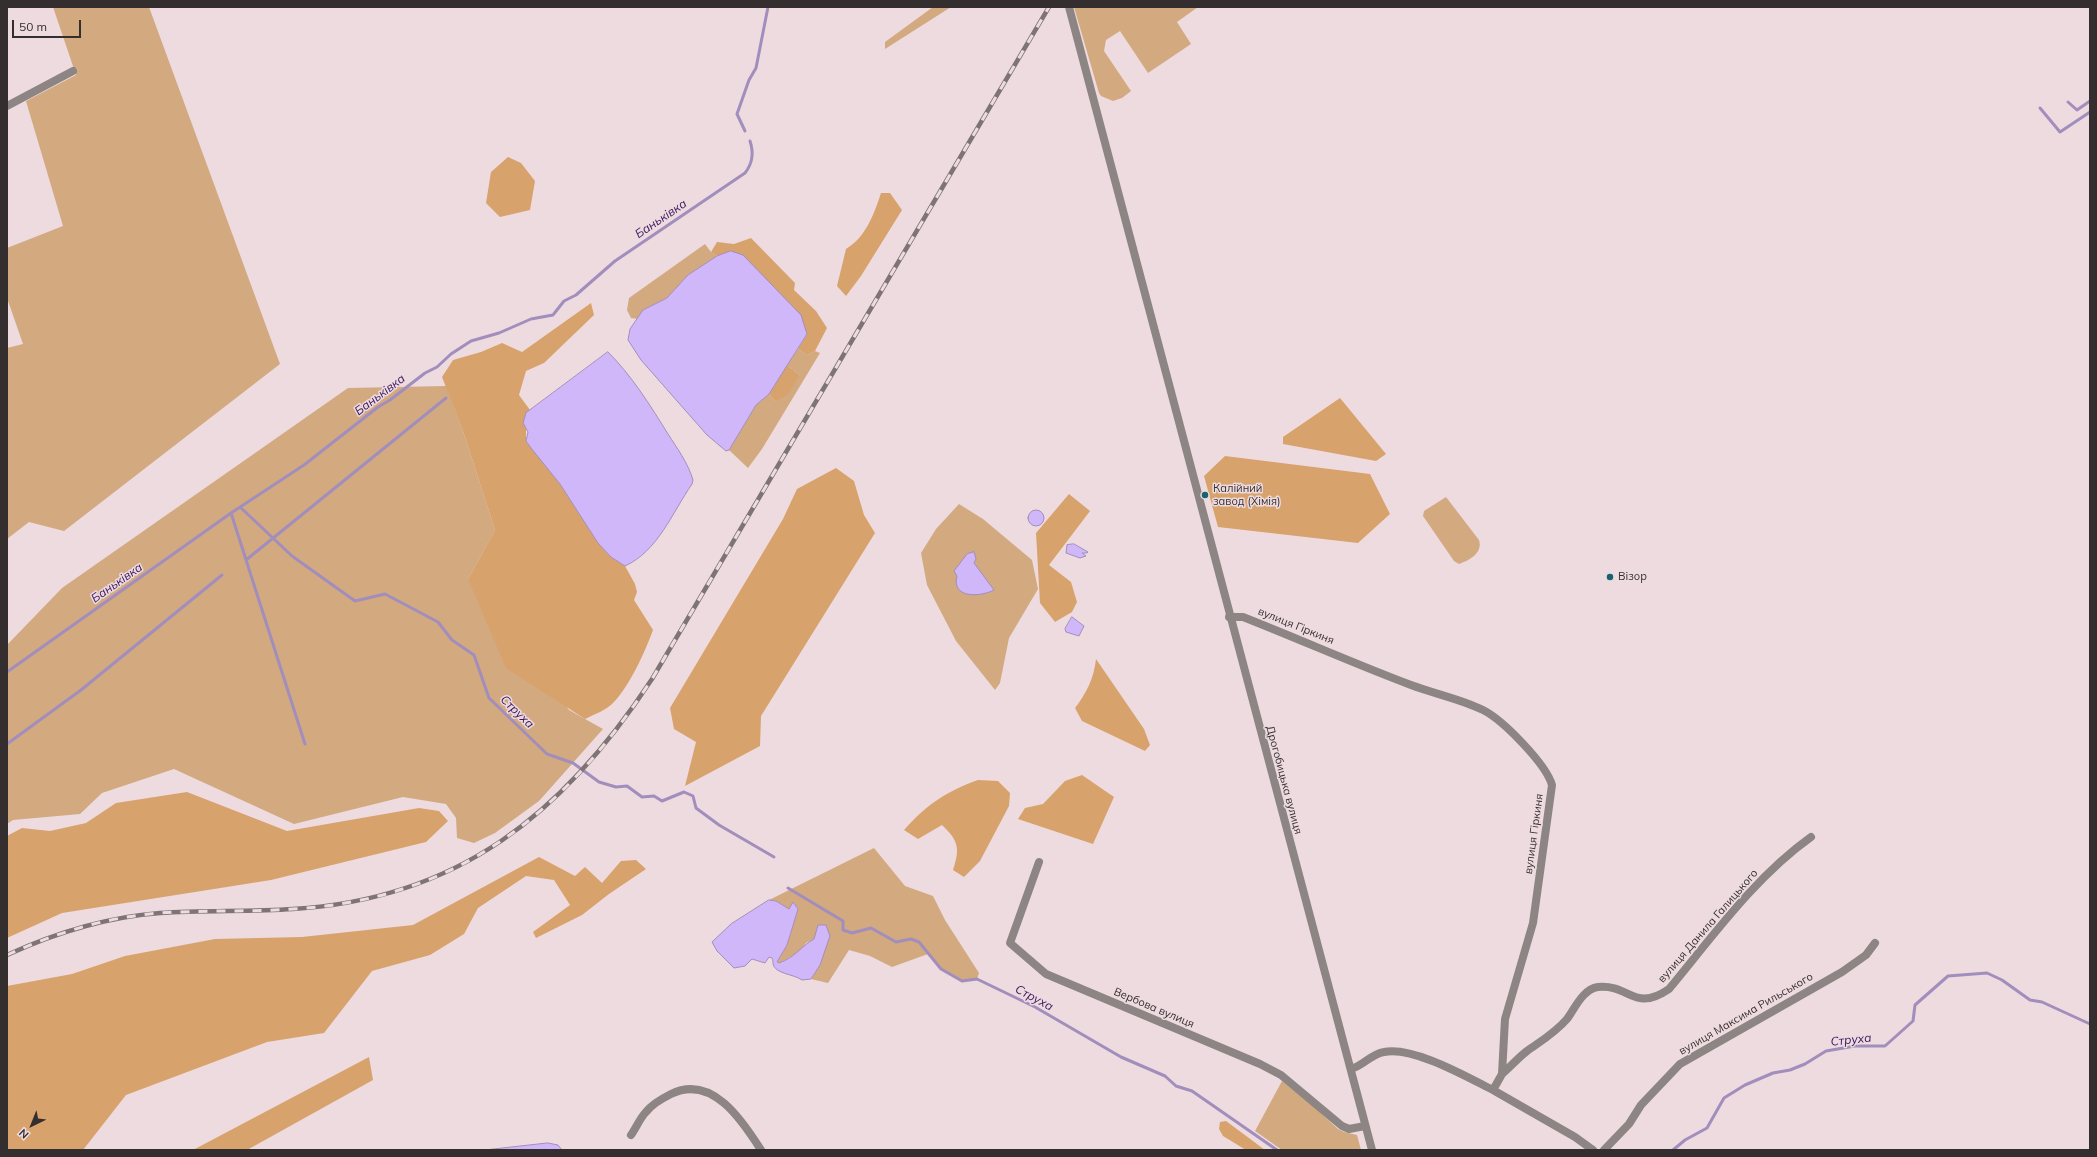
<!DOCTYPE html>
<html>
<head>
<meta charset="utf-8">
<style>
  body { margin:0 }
  #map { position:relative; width:2097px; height:1157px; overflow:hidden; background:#eddbdf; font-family:Mulish,sans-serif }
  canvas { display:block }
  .frame { position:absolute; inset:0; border:8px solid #352e2f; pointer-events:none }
  .north { position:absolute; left:12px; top:1105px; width:40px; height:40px; -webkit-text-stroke:3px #eddbdf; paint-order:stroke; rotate:223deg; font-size:11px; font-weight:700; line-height:16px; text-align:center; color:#352e2f }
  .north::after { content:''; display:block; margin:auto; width:14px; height:18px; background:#352e2f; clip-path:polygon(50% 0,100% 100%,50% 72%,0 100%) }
  .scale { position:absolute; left:12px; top:20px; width:69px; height:18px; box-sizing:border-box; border:2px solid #352e2f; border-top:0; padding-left:5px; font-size:12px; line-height:14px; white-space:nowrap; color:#352e2f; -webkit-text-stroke:3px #eddbdf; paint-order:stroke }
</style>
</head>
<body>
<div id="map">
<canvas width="2097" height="1157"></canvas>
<div class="frame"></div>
<div class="north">N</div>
<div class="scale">50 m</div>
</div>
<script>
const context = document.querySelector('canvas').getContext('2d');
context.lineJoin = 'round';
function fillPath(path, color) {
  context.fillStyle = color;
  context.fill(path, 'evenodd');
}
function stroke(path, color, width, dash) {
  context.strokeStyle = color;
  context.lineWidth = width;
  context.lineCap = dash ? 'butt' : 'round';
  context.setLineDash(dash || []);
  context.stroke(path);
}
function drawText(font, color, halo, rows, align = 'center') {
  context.font = font + ' Mulish,sans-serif';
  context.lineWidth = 3;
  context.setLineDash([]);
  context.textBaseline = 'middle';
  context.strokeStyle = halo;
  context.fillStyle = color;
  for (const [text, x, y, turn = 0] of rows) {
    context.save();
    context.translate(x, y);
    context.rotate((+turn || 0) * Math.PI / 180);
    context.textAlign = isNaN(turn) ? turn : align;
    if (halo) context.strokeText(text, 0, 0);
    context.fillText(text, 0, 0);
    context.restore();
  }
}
const green = new Path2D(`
  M53,7h96l131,357 -216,167 -35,-9 -22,17v-191l16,-4 -16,-46v-50l56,-22 -37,-125 50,-26z
  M933,7h18l-66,42v-7z
  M1074,7h124l-21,15 14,22 -43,29 -28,-42 -14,9 -2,11 27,40 -9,7 -9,3 -12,-5 -2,-3z
  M705,244l6,8 6,4 -29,19 -21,23 -24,12 -5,9 -7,-1 -4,-8 2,-12z
  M798,349l9,6 8,-4 5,2 -58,96 -14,19 -19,-18 27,-45 13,-11 6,7 25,-26 -13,-10z
  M446,386l17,45 32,99 -27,49 101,131 34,19 -64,72 -44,32 -21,10 -17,-5 -1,-20 -10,-14 -43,-7 -109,27 -120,-55 -72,24 -22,21 -67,6 -6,4v-179l55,-57 286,-200z
  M1446,497l33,43c4,13 -9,20 -20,24l-5,-3 -31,-45 1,-5z
  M959,504l24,15 49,41 6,29 -29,49 -9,45 -5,7 -39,-49 -29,-56 -6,-32 15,-24z
  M874,848l31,38 28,10 12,24 34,53 -2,6 -15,2 -21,-12 -13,-15 -36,13 -22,-11 -21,-6 -21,33 -17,-4 9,-14 4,-14 -10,-12 -8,4 -5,8 -21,12 -3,-1 10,-17 11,-36 -4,-6 -5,6 -13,-8 -7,-1z
  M1282,1081l29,23 27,25 6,3 13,3 4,15h-79l-27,-19z`);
const forest = new Path2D(`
  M508,157l13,6 14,18 -5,29 -30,7 -14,-14 5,-31z
  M881,193h9l12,17 -41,66 -15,20 -9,-10 9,-37c20,-12 28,-35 35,-56z
  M751,238l44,45 -1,7 22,21 11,17 -12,23 -8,4 -9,-6 9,-15 -76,-83 -14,5 -6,-4 6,-10 17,2z
  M591,303l3,12 -50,48 -18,8 -7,24 11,15 -4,3v28l34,43 38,59 13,14 14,9 10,18 2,8 -3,8 19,30c-8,22 -23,55 -39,72 -7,8 -19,12 -29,17l-79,-51 -38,-89 27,-49 -32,-99 -21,-54 11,-17 28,-8 21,-9 20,9z
  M787,365l13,10 -13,20 -12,6 -6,-7z
  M1340,398l46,56 -10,7 -93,-17v-7z
  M1225,456l145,18 20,40 -32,29 -140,-16 -14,-51z
  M836,468l18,13 10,34 11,18 -114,183 -1,30 -75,40 11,-44 -22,-13 -4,-21 113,-189 14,-30z
  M1069,494l21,17 -41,54 22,17 6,20 -5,10 -17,10 -15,-19 -4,-70z
  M1096,659l48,70 6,16 -5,6 -63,-30 -7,-13c11,-14 19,-30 21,-49z
  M1082,775l32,22 -21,47 -75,-25 7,-11 18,-4 22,-23z
  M978,780l20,1 12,12 -1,13 -29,55 -16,16 -11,-7c7,-21 6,-29 -11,-45l-24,14 -14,-9c22,-25 43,-39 74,-50z
  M187,792l100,39 132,-23 20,3 9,10 -22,21 -155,38 -209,33 -55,25v-102l15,-8 28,3 36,-8 30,-20z
  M539,857l36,19 10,-9 17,16 19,-22 15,-1 10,9 -37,25 -27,21 -46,23 -3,-6 37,-27 -16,-25 -28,-4 -48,32 -14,26 -34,21 -58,16 -48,62 -57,9 -141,53 -43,55h-76v-164l65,-12 53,-18 90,-17 87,-2 111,-12z
  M369,1057l4,23 -126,70h-54z
  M1226,1121l39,29h-19l-23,-14 -4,-7 1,-7z`);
const water = new Path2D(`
  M731,251l12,4 58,60 6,19 -38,60 -13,11 -27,45 -3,1 -19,-16 -66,-75 -13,-20 2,-11 13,-19 24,-12 21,-23 29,-19z
  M608,352c24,24 42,53 60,82 9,14 20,29 25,46l-1,4c-20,29 -34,67 -67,82l-14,-9 -13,-14 -38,-59 -29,-36 -5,-7 2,-9 -5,-9 3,-10z
  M1028 518a8 8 0 1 1 16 0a8 8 0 1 1-16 0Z
  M1074,544l14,8 -1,1h-5l4,3 -6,2 -14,-5 1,-8z
  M974,552l2,7 -2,4 20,27c-13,7 -43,9 -37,-14l-3,-5 13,-17z
  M1072,617l12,9 -5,10 -13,-4 -1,-3z
  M769,900l7,1 13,8 4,-7 5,7 -11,36 -10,17 2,1c17,-6 21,-16 35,-24l4,-14h8l4,11 -10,29 -9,14 -9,1c-8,-6 -27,-6 -29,-16 0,-2 0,-4 -1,-6l-3,-1 -4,6 -13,-4 -7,7 -11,2 -17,-17 -5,-9 19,-18z
  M548,1143l10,2 4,5h-77z`);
const stream = new Path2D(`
  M2068,102l9,8 13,-9
  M2040,108l20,24 30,-20
  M745,131l-8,-17 12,-34 7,-12 12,-61
  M240,507l52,49 63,45 30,-7 53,28 14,18 22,15 15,43 58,56 26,9 26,19 17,5 11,-1 15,11 12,-1 8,5 22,-9 9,4 3,12 23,17 55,32
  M231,513l74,231
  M246,560l200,-162
  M7,672l224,-159 73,-48 74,-58 12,-7 35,-27 12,-6 14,-13 20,-13 28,-8 32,-14 22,-4 11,-14 12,-6 39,-34 130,-88c8,-10 9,-20 5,-32
  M7,744l74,-54 141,-115
  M788,888l55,33v9l9,3 19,-5 25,14 15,-3 8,3 22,27 21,12 15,-2 58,28 86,50 44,19 11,10 16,5 85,59
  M1673,1150l12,-10 22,-12 17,-30 21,-13 28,-12 17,-3 15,-6 21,-13 29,-5h30l28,-25 2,-16 33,-29 39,-3 15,7 28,20 12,2 48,22`);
const minor = new Path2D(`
  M7,106l66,-35
  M1229,617h14c56,22 112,47 168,68 24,9 50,14 72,25 20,10 63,54 69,75l-19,138 -28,96 -3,55 -9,16 82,47 18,13
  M1039,862l-29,81 36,31 214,90 21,11 61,51 7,3 16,-3
  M1351,1069c12,-3 20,-15 33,-17 29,-6 83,25 109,38
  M1502,1074c8,-7 16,-16 25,-23 14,-10 28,-18 40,-32 8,-11 16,-30 31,-32 32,-3 36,26 71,2 44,-53 86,-112 142,-152
  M631,1135c5,-7 9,-17 15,-23 6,-8 17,-14 25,-18 41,-20 71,26 90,56
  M1604,1150l25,-26 12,-19 39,-41 162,-92 24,-17 9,-12`);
const tertiary = new Path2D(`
  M1069,7l303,1143`);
const rail = new Path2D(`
  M7,955c48,-22 100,-38 153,-42 44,-3 89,-1 133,-4 166,-10 271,-96 359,-230l397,-672`);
const markers = [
  [1205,495,4,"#16636d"],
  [1610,577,4,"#16636d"]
];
const poiNames = [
  ["Калійний",1213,489],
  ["завод (Хімія)",1213,502],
  ["Візор",1618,577]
];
const streetNames = [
  ["вулиця Гіркиня",1296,626,22],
  ["Дрогобицька вулиця",1284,780,75],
  ["вулиця Гіркиня",1534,834,-82],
  ["вулиця Данила Галицького",1708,926,-49],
  ["Вербова вулиця",1154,1008,23],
  ["вулиця Максима Рильського",1746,1014,-30]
];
const waterNames = [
  ["Баньківка",661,219,-34],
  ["Баньківка",380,395,-37],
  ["Баньківка",117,583,-35],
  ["Струха",517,712,44],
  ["Струха",1034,998,28],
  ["Струха",1851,1040,-6]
];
fillPath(green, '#d3a980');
fillPath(forest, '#d8a26c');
fillPath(water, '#d0b7f9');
stroke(water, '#a28ebc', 1);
stroke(stream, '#a28ebc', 3);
stroke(minor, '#8c8583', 8);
stroke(tertiary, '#8c8583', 8);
stroke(rail, '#7e7375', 4.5);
stroke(rail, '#eddbdf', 3, [9]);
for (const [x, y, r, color] of markers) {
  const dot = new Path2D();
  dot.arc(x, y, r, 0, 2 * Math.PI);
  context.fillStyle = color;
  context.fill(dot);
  stroke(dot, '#eddbdf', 1.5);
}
drawText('11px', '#352e2f', '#eddbdf', poiNames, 'left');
drawText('11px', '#352e2f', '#eddbdf', streetNames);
drawText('italic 12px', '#3a1560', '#eddbdf', waterNames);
</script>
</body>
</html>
